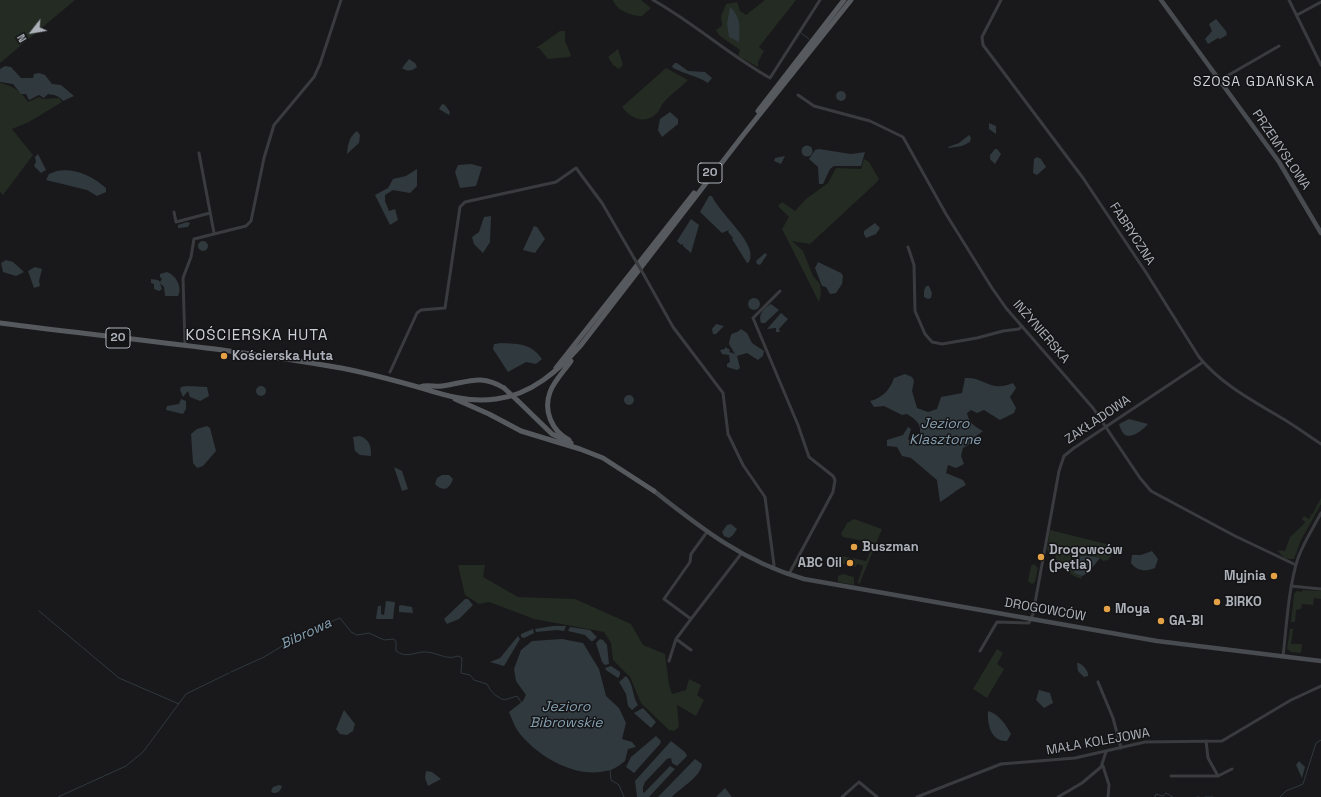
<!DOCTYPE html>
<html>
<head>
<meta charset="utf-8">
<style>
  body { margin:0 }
  #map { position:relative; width:1321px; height:797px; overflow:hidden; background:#19191b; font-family:"Space Grotesk",sans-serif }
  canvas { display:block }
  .north { position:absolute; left:12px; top:12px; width:40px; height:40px; -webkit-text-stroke:3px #141416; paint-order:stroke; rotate:239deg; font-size:11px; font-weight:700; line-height:16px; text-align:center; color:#acb1b9 }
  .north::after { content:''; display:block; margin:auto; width:14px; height:18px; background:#acb1b9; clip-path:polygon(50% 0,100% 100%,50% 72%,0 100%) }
</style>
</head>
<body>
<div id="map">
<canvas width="1321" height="797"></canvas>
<div class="north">N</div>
</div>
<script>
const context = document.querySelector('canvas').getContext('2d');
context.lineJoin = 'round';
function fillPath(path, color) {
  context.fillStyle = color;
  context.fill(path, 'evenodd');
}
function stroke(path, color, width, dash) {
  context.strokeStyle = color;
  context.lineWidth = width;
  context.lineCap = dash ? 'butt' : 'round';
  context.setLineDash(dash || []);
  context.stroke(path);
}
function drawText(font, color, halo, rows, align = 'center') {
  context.font = font + ' "Space Grotesk",sans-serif';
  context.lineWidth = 3;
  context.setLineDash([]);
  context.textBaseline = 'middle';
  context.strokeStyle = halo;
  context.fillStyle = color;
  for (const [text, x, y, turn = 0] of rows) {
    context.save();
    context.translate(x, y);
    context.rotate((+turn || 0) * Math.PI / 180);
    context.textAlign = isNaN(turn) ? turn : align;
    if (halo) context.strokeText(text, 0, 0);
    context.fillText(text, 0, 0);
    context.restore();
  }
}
const green = new Path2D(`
  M0,0h75l-75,63z
  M613,0h28l10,8 -9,8c-11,0 -26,-6 -29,-16z
  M765,0h31l-37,47 5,4 -6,11v5l-20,-11 2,-6 -20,-14 -4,-6 6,-4 -1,-10 5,-12 11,-2 3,9 6,4z
  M560,31h5v10l6,14 -2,2 -21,2 -9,-11h-3z
  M618,49l5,16 -4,4 -6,-4 -5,-8z
  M666,68l22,12c-8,8 -17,14 -24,22 -3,3 -4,8 -7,11 -12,12 -26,6 -35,-6z
  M0,83c12,2 22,9 28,19l11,-5 4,2 16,-1 3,4 -33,20 -17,7 21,26 -30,40 -3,-3z
  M864,159l5,3 10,17 -3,4 -66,61 -18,-3 11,10 10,25 7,8 1,10 -2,8 -37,-73 7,-12 -11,-11 4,-4 13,9 11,-12 22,-16 8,-15 25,1z
  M1321,498v6l-20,36 -7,19c-10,0 -9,0 -17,-9l8,1 5,-14 15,-14v-1l-3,-3 2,-3 5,3 2,-3 -2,-3 3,2z
  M854,519l28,10 -23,56 -1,-3 5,-16 -6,-2 -1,3 -17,-4 3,-7 24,5 8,-18 -31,-6 -2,-3 6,-11z
  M1050,530l60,15 3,8 -5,7 -5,1 -3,-3 -17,-3 -9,18 8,3 -1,3 -9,-4 -14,-14 -3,-1 1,-6 -8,-1 -1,-4z
  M1034,564l4,4 -3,14 -3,2 -4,-3 3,-15z
  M458,565h27l-2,12 35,20 57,2 56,25 12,21 22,9 4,31 3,9 14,-4 3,-11 12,6 -4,10 7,5 -8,16 -19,-11 2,22 -5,4 -5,-1 -28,-27 -11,-26 -17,-17 -2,-17 -7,-11 -70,-13 -45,-17 -10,2 -14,-9z
  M843,574l11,3v8l-16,-3v-6z
  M1302,590l19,1v8l-7,-1 -1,7 -11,-1 -1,5 -5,1 -1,12h-4l3,-28 3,-3 5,1z
  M1290,629h4l-1,1 -2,14h11l-1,9 -10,-1 -4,-3z
  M997,649l6,4 -6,11 7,5 -17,29 -14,-9z`);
const water = new Path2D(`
  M730,7c11,10 10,21 9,35l-10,-5 -2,-13z
  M1216,19l10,12 1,4 -7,4 -2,-1 -10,6 -3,-5 7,-8 -3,-7z
  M409,59l6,4 2,4c-5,4 -9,5 -15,1z
  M675,63h2l11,8 17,1 7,6 -4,5c-11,-7 -23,-9 -35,-15l-1,-2z
  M5,66l6,1 10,11h12l1,-4 5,-1 6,2 7,9 9,1 13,11 -11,5c-4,-5 -8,-6 -15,-7l-4,4 -5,-3 -10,5 -3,-6h-5l-8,-10 -13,-2v-13z
  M836 96a5 5 0 1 1 10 0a5 5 0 1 1-10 0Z
  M442,104l3,1 5,7 -1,3 -10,-6z
  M670,112l8,7v5l-16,13 -4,-7 2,-11z
  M989,123l7,3v8l-7,-5z
  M1273,128l4,4 2,8 -5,4 -8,-10 2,-5z
  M357,131l3,4 -1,8 -12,11c1,-10 2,-17 10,-23z
  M969,135l2,3 -1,4 -8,4 -13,2 -1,-1 11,-4z
  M801.5 151a5.5 5.5 0 1 1 11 0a5.5 5.5 0 1 1-11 0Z
  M819,149l32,5 14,-2 -4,14h-27l-4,3 -7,15h-4l-1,-17 -9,-8 6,-9z
  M995,149h2l4,5 -6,10 -5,-5v-4z
  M38,154l8,16 -5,3 -7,-7 2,-4 -1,-5z
  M785,156l-4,8 -7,-3 1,-3z
  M1037,157l4,2 5,8 -9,8 -4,-2 1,-14z
  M471,164l11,3 -6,19 -16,2 -5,-16 3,-7z
  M417,169v17l-7,7 -17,-3 -8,5v6l4,10 6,-2 3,11 -8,5 -15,-30 13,-7 5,-9 13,-3z
  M57,171c18,-3 35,5 49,17v4l-9,4 -10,-6 -41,-10 3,-6z
  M709,196h3c8,19 47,48 37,66l-2,1 -15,-24 1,-1 -5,-6 1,-2 -7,3 -22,-21z
  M491,216l-1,26 -7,11 -9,-9 -2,-7 7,-5 5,-15z
  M691,219l8,6 -8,28 -8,-7v-2l-2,1 -4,-4z
  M187,222l3,1 -2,4 -10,1v-3z
  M875,223l5,5 -4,6 -10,4 -2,-4v-3z
  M534,226l3,1 8,12 -10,14 -12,-3z
  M198 246a5 5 0 1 1 10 0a5 5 0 1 1-10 0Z
  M765,253l2,2 -7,10 -3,-1 -1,-3z
  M6,260l7,2 11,10 -8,4 -13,-4 -2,-9z
  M818,262l23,11 2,3 -1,8 -6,9 -6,1 -4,-7 -4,-1 -7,-18z
  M35,267l7,2 -3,12 1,5 -6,2 -6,-17z
  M167,272c9,3 16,16 11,24h-13l-1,-9 -4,-4 2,6 -3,2 -5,-2v-5l-3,-1v-4l7,1 2,2 2,-3 -2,-2v-3z
  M926,286h3l3,7 -1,5 -3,1 -4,-2v-6z
  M748 304a6 6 0 1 1 12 0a6 6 0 1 1-12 0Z
  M771,304l8,6 -14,13h-4c-3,-8 2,-15 10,-19z
  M781,313l7,6 -9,10 1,3h-4v-4l-9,1z
  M716,324l8,2 -8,8h-3l-1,-5z
  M741,329l6,4 5,10 12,8 -1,5 -5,4 -11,-7 -10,3 3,12 -3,2 -10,-3v-3l3,-2 -1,-7 -7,-1 -2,-4 5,-1v-2l5,3 -1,2 6,2 -6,-10c3,-17 4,-7 12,-15z
  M501,343c18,1 30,0 41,16l-6,5 -10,-2 -18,10 -15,-23 1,-5z
  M905,374l7,3 2,4 -2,10 5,17 11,4 9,-3 4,-12 21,-4 3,-15c21,-1 25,15 48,5l3,5 -6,9 6,11 -2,5 -14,7 -16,-10 -7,3 -6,-3 -4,3c2,10 7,13 16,18l-8,6 -3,6 -9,5 -2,8 3,8 -8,4 -8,-3 -2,8 17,7 3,5c-9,4 -17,12 -26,17l-3,-22 -26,-22 -9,-2 -5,-9 -10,-1v-6l16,-5 5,-8 3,2 -3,10 8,6c7,-16 6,-22 -9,-31l-5,1 -18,-9 -10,1 -4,-6c12,-3 20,-11 24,-23z
  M187,386l20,1 2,9 -9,5 -10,-4 -2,-6 -5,6 -3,-7 1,-3z
  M256 391a5 5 0 1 1 10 0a5 5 0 1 1-10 0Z
  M624 400a5 5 0 1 1 10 0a5 5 0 1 1-10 0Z
  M181,399l5,2v8l-3,5 -17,-4 1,-4 12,-2z
  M1129,419l19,5c-4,5 -16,15 -23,11 -3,-2 -5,-8 -6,-11z
  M207,426l3,2 6,23 -13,15 -6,2 -4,-5 -2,-29 6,-5z
  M360,436c10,4 11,10 11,20l-11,-1 -5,-4 -2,-14z
  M394,467l8,4 6,18 -6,2z
  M442,475h7l4,4c-4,11 -10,13 -18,5l2,-6z
  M731,524l6,5 -4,6 -4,3 -5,-2 -2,-4 5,-7z
  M1152,551l6,8 -3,9c-10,4 -18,3 -24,-5l1,-8h9z
  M1083,555l17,3 -12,15 -6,3 -8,-3 2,-13z
  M465,599h3l5,6 -14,14 -12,5 -3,-5z
  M386,601l9,1 -2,17h-16l-1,-1 2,-12h3v8l3,1z
  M401,605l11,2 1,6 -14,-1v-6z
  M553,626h13l-2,5 -7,-1 -21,2 -1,-3z
  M570,627l20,3 7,7 -4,4h-2l-6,-6 -17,-4z
  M533,629l1,4 -10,5 -3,-1v-3z
  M518,636l2,3 -16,27 -14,-4 10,-4z
  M562,639l21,4 16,26 7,27 13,12 7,15 -4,16 10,3 4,5 -8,2 -3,12c-4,3 -10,8 -15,9 -32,10 -70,-12 -90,-36 -5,-6 -8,-15 -11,-22l14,-11 3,-6 -10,-14 -2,-12 7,-19 11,-9z
  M600,639l3,1 4,5 2,19 -4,1 -3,-3 -6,-19z
  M1077,663c5,0 12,8 11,13l-4,1 -6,-6z
  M611,666l9,6v3l-2,3 -12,-8 -1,-2z
  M626,676c8,8 6,20 12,29l-6,5 -4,-4 -2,-12 -7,-12z
  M1039,690l11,3 3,10 -9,5 -8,-8z
  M643,708l13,14 -5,6 -17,-15z
  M344,710l11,14 -2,7 -6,4 -7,-1 -4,-5z
  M988,711c11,3 18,14 23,23l-4,7c-16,1 -20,-17 -19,-30z
  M656,736l5,5 -1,3 -26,29 -8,-6 5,-10z
  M671,741l14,11 2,4 -10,10 -5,-3 -1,-5 -4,1 -22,23 -2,5v5l1,1 26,-27 5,3 -26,28h-12l-2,-16z
  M695,759l7,5c-1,13 -22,24 -30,33h-14z
  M1299,761l6,6 -3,11 -6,-13z
  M426,771l6,1 9,7 -13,7 -3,-8z
  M279,785l3,1c-2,6 -4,7 -9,7l-2,-2 2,-4z
  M725,788l7,9h-16z`);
const stream = new Path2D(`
  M801,33l8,6
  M39,611l80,67 60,26
  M231,672l33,-15 40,-24 36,-15 11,14 6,3 12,-2 15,7 10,-1 2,3v9c9,7 17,2 27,1 13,-1 22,9 35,4l4,2 -1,15 9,2 4,5 13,4c4,8 8,12 17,16l13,-4 4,6
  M610,770l1,10 8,5 5,12
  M58,797l68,-31 17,-14 43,-58 43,-21
  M1155,797l1,-3 7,2 3,-3 7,4
  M1197,797h2
  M1205,797h8
  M1280,797l6,-6 17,-7 13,-41 5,-3`);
const street = new Path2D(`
  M653,0c41,23 76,55 117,78l50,-78
  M1001,0l-19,37 1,8 100,133 64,96 52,83c21,26 52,43 81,60 14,8 27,18 41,27
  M1289,0l32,65
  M1297,15l24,-13
  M1220,80l59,-34
  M798,95l16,11 56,15 33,16 43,77 46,74 14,20 87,100 47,70 11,13 84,45 61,29
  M199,153l15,80
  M174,212l2,10 34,-9
  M908,247l6,18 1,46 10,23 7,8 10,2 35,-6 26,-7 16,-2 3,-3
  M644,275l29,52 50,66 5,41 15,31 22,32 9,68 -1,4
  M780,291l-27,27 45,107 11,32 24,19 2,4 -2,12 -44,82
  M185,345l-2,-67 8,-21 3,-18 52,-13 5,-5 13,-63 10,-33 40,-48 6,-13 21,-64
  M390,372l27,-59 4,-3 24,-2 15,-101 5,-5 91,-20 20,-14 26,35 32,55
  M707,532l-16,22 -1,8 -26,37 27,20 50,-65
  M1291,586l30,3
  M676,639l15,11
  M980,651l17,-29 32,1 4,-9 26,-143 5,-15 10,-8 129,-86
  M1283,656c4,-33 5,-66 15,-98 6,-16 15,-30 23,-45
  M669,661l7,-22 15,-20
  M1098,682l15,36 8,30
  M1103,766l6,19 -1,12
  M1171,776h47l-10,-18 -2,-17
  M1218,776l14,-7
  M842,797l17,-15 18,15
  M917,797l84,-33 74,-6 70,-16 77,-1 69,-41 30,-14
  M1058,797l24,-14 19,-16 5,-15`);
const secondary = new Path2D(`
  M1161,0l118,162 42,71
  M654,491c48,38 90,71 150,88l353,62 164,20`);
const primary = new Path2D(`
  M758,111l86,-111
  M0,323c114,15 228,25 341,45 26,5 52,12 77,19 26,8 50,16 78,12 35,-4 62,-28 85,-54l163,-211 107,-134
  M556,368l138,-175
  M420,387c7,-3 15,0 22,-1 25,-3 38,-13 62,2
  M455,399l34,15 32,17 59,18 23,9 51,33
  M518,401l34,33 19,9
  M569,440c-17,-9 -26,-29 -19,-48 4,-11 14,-21 21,-31`);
const streetBridge = new Path2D(`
  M634,258l10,17`);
const primaryBridge = new Path2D(`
  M504,388l14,13`);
const markers = [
  [224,356,4,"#e5a146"],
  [854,547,4,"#e5a146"],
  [1041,557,4,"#e5a146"],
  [850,563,4,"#e5a146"],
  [1274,576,4,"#e5a146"],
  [1217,602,4,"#e5a146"],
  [1107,609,4,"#e5a146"],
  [1161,621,4,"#e5a146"]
];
const shields = [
  [710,173,24],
  [118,338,24]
];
const shieldNames = [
  ["20",710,173],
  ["20",118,338]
];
const streetNames = [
  ["PRZEMYSŁOWA",1281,150,56],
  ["FABRYCZNA",1132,234,57],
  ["INŻYNIERSKA",1041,332,49],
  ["ZAKŁADOWA",1098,420,-34],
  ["DROGOWCÓW",1045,610,10],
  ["MAŁA KOLEJOWA",1098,742,-10]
];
const poiNames = [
  ["Kościerska Huta",232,356],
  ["Buszman",862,547],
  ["Drogowców",1049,550],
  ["(pętla)",1049,565],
  ["ABC Oil",842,563,"right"],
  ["Myjnia",1266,576,"right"],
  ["BIRKO",1225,602],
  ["Moya",1115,609],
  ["GA-BI",1169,621]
];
const neighbourhoodNames = [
  ["SZOSA GDAŃSKA",1254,82]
];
const waterNames = [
  ["Jezioro",945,424],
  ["Klasztorne",945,440],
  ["Bibrowa",306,634,-25],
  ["Jezioro",566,707],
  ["Bibrowskie",566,723]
];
const quarterNames = [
  ["KOŚCIERSKA HUTA",257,336]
];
fillPath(green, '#232b23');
fillPath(water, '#30393e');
stroke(stream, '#30393e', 1);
stroke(street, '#3a3b3f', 3);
stroke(secondary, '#484b4f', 4.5);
stroke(primary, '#56595e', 5);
stroke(streetBridge, '#3a3b3f', 3);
stroke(primaryBridge, '#56595e', 5);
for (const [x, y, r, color] of markers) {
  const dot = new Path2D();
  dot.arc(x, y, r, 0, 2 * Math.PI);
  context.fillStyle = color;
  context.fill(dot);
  stroke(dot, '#141416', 1.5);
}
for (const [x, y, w] of shields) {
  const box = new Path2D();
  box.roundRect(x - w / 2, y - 10, w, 20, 3);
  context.fillStyle = '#141416';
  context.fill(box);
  stroke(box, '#acb1b9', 1);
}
drawText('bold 12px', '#acb1b9', null, shieldNames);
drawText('13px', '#acb1b9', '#141416', streetNames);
drawText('bold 13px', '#acb1b9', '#141416', poiNames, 'left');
context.letterSpacing = '1px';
drawText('14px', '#cdd0d6', '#141416', neighbourhoodNames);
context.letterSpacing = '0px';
drawText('italic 14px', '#86a1b2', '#141416', waterNames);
context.letterSpacing = '1px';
drawText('15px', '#cdd0d6', '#141416', quarterNames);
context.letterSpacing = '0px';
</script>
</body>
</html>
